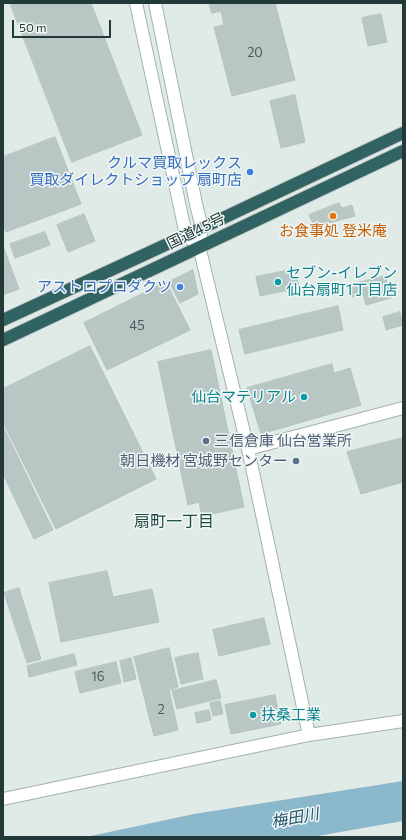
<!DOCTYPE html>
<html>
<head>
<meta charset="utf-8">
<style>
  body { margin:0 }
  #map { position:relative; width:406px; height:840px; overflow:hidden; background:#e0eae7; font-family:Commissioner,sans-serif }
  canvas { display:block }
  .frame { position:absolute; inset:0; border:4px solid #223937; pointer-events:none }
  .scale { position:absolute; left:12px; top:20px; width:99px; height:18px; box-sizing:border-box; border:2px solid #223937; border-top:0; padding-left:5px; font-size:12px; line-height:14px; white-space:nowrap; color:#223937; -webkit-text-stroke:3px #f1f7f5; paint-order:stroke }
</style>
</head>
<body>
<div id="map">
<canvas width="406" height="840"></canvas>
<div class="frame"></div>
<div class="scale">50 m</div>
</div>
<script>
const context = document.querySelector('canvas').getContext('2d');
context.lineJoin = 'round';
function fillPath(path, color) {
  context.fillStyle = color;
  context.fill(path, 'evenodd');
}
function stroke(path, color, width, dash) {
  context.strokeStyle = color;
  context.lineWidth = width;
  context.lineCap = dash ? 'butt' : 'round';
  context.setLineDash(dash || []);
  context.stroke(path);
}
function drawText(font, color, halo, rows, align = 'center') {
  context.font = font + ' Commissioner,"Noto Sans JP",sans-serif';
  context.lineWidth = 3;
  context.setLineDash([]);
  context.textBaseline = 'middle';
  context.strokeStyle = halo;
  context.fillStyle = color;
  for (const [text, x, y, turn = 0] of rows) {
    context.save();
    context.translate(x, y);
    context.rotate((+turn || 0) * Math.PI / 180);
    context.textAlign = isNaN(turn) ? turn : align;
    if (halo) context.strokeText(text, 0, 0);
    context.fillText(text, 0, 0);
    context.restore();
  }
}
const water = new Path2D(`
  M403,781v40l-91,16h-226l108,-23z`);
const building = new Path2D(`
  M10,3h81l51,132 -70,27z
  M209,3h66l20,77 -63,16 -18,-69 10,-2 -3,-14 -9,2z
  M381,14l6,28 -19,4 -6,-28z
  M295,95l10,47 -24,6 -11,-47z
  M55,137l26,67 -75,28 -3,-8v-67z
  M339,203l3,5 10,-3 3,11 -40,11 -6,-12z
  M84,214l11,27 -27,11 -11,-27z
  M45,232l5,13 -35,13 -5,-14z
  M3,246l16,43 -16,6z
  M295,269l4,19 -39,8 -4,-19z
  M193,270l5,24 -18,9 -11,-21z
  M385,276l6,22 -25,7 -3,-11 -11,3 -3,-12z
  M166,282l24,48 -83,40 -23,-47z
  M338,306l5,24 -98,24 -6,-24z
  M400,312l3,13 -17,5 -3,-13z
  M90,346l66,133 -100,50 -53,-107v-33z
  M211,350l33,157 -42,9 -3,-14 -11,3 -30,-143z
  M332,364l2,9 16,-5 11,37 -100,29 -14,-46z
  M3,426l50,104 -19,9 -31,-65z
  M403,438v44l-42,12 -14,-42z
  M107,571l6,26 39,-8 7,33 -98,20 -12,-59z
  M19,588l22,71 -14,4 -23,-70z
  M264,618l6,26 -51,12 -6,-26z
  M169,648l9,39 -9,3 9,40 -24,6 -20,-79z
  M198,653l5,26 -22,5 -6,-26z
  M74,654l3,11 -48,12 -2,-11z
  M131,658l5,21 -12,3 -4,-21z
  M116,662l5,21 -41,10 -5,-21z
  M216,680l5,18 -44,11 -5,-18z
  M275,695l6,29 -50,10 -6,-29z
  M220,701l3,13 -10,2 -3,-13z
  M209,710l2,10 -14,3 -2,-10z`);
const street = new Path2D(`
  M199,246l49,203 61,286
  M248,449l155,-41
  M3,799l306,-64 94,-14`);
const secondary = new Path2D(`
  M136,3l50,232 13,11
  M155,3l41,201 6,24 -3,18`);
const highway = new Path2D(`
  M3,320l199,-92 201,-95
  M3,340l400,-189`);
const markers = [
  [250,172,4,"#3f7fe0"],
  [333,216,4,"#e8710a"],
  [278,282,4,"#0f9aa8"],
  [180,287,4,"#3f7fe0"],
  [304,397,4,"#0f9aa8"],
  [206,441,4,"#5c6f8a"],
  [296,461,4,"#5c6f8a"],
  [253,715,4,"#0f9aa8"]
];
const numberNames = [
  ["20",255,53],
  ["45",137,326],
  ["16",98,677],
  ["2",161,710]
];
const shopNames = [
  ["クルマ買取レックス",242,163],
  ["買取ダイレクトショップ 扇町店",242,180],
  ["アストロプロダクツ",172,287]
];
const streetNames = [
  ["国道45号",196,231,-26]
];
const foodNames = [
  ["お食事処 登米庵",333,231]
];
const cultureNames = [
  ["セブン-イレブン",286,273],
  ["仙台扇町1丁目店",286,290],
  ["仙台マテリアル",296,397,"right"],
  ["扶桑工業",261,715]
];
const serviceNames = [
  ["三信倉庫 仙台営業所",214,441],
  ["朝日機材 宮城野センター",288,461,"right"]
];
const neighbourhoodNames = [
  ["扇町一丁目",174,522]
];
const waterNames = [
  ["梅田川",295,818,-10]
];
fillPath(water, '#8cb8cc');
fillPath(building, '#b9c7c4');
stroke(building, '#b3c3bf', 1);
stroke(street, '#a3b1af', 14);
stroke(secondary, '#a0b5b1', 14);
stroke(highway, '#bdc4c3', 14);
stroke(street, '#fff', 12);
stroke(secondary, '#fff', 12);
stroke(highway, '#306361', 12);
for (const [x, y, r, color] of markers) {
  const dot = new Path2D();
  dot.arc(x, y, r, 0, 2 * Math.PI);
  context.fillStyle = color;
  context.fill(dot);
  stroke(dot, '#f1f7f5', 1.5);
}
drawText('13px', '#485c5a', null, numberNames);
drawText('15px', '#366cbe', '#f1f7f5', shopNames, 'right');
drawText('15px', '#223937', '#f1f7f5', streetNames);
drawText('15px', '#c56008', '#f1f7f5', foodNames);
drawText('15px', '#0d838f', '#f1f7f5', cultureNames, 'left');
drawText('15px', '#4e5e75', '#f1f7f5', serviceNames, 'left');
drawText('16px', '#204a46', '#f1f7f5', neighbourhoodNames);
drawText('italic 16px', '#215770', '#f1f7f5', waterNames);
</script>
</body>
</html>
